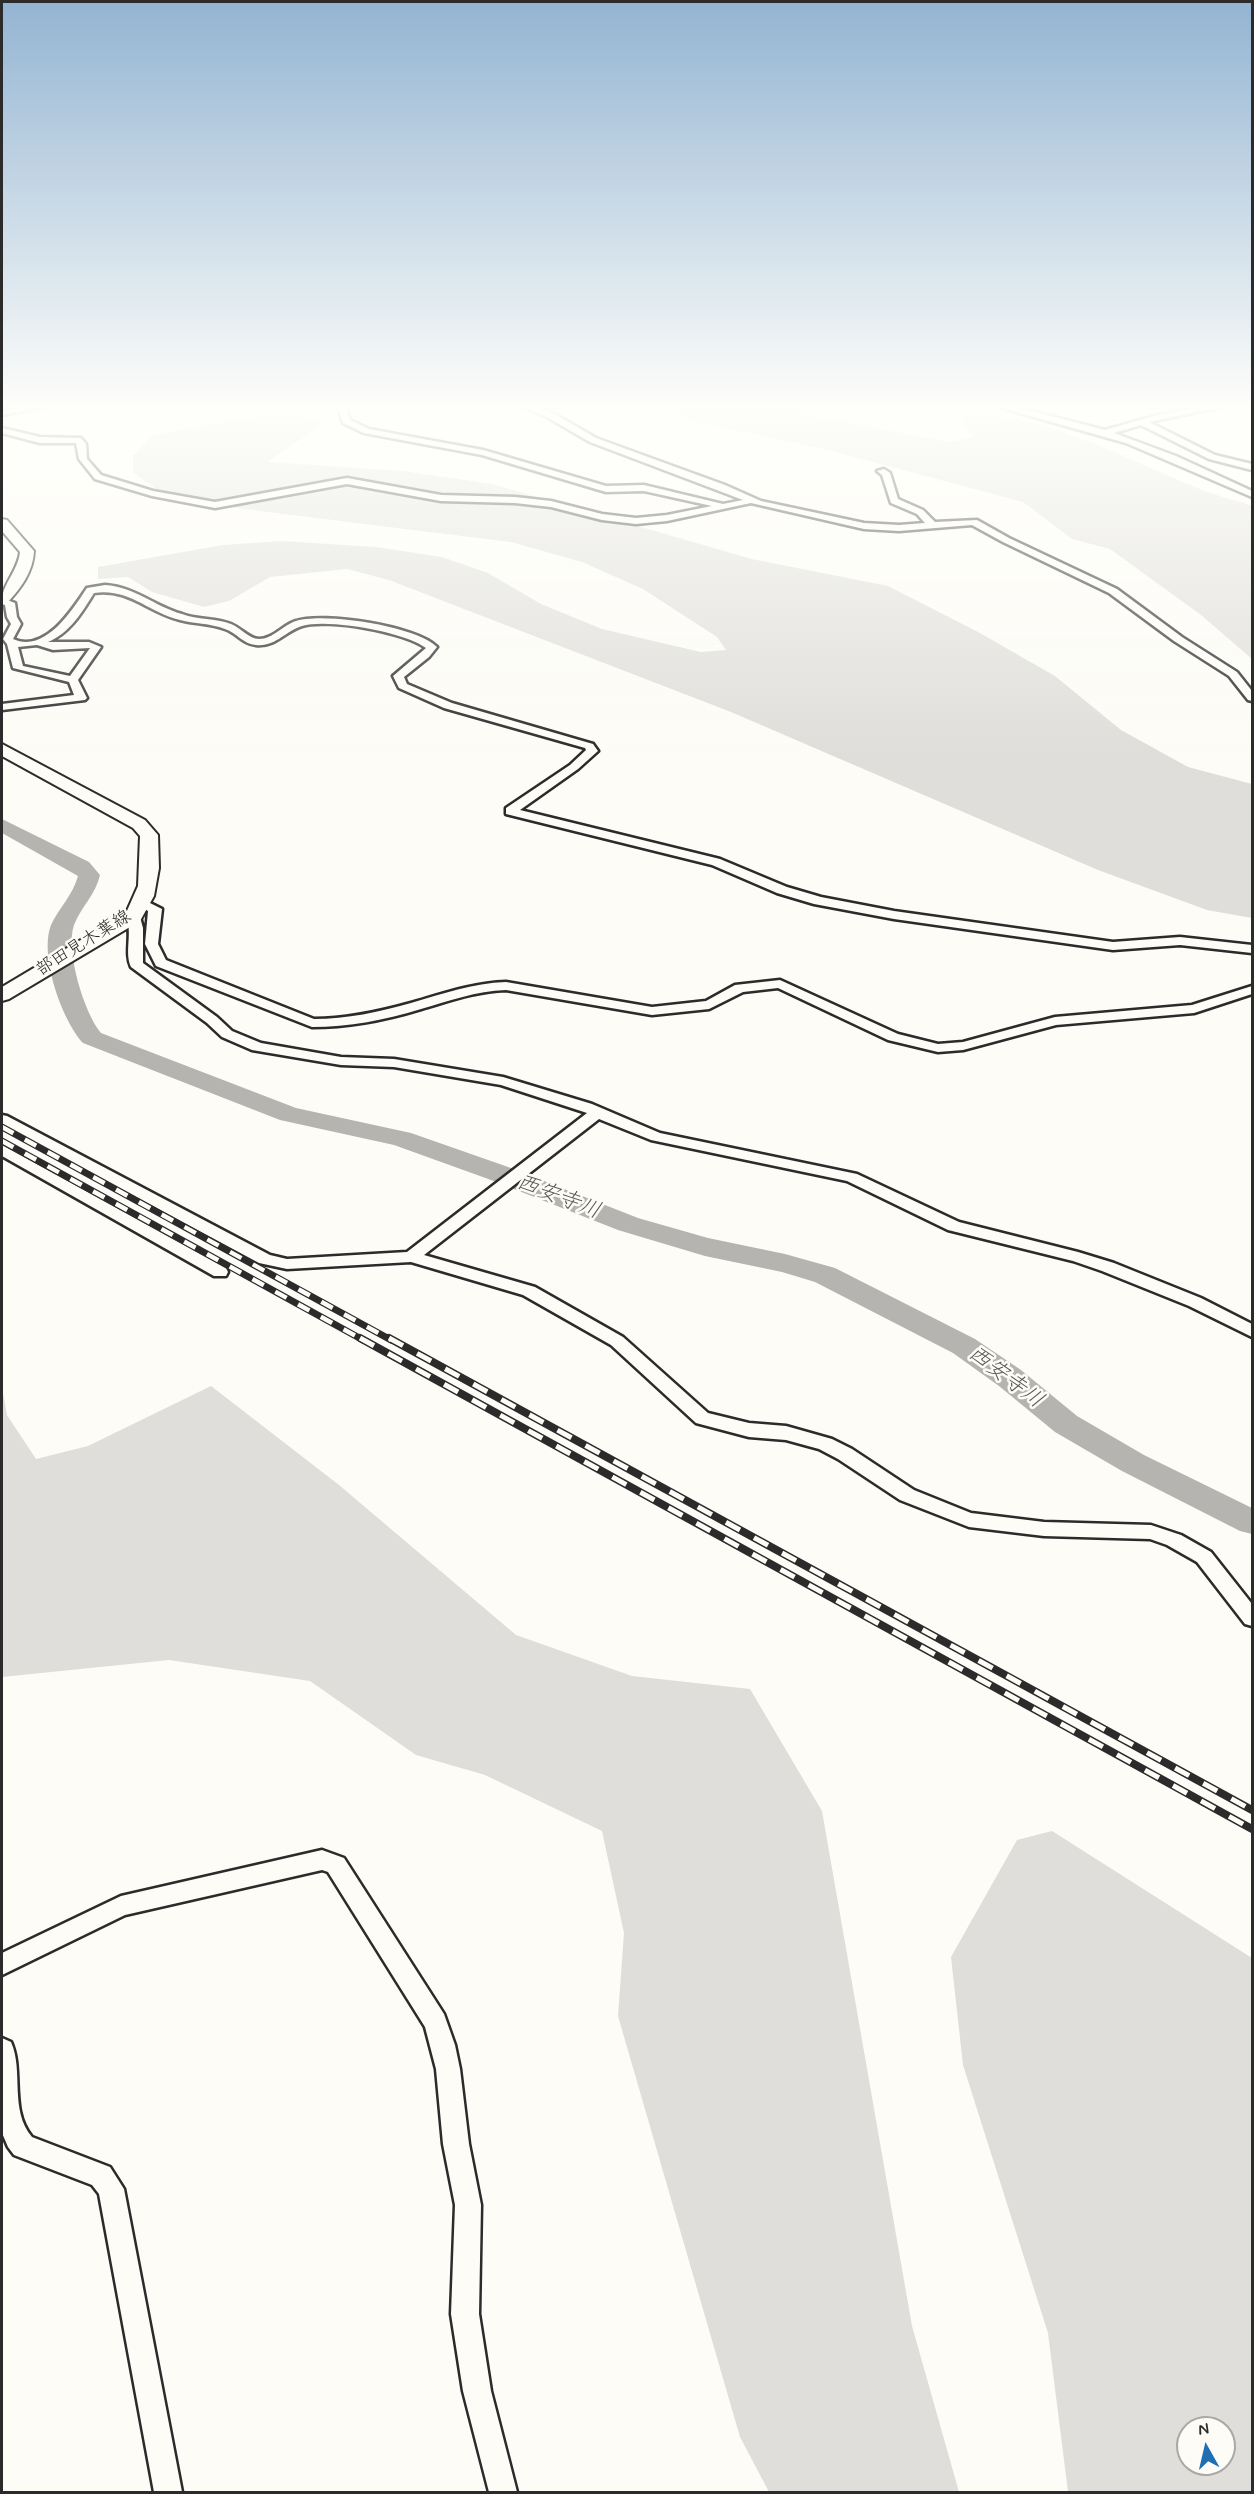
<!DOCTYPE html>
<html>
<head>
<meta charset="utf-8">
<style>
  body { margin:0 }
  #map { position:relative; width:1254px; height:2494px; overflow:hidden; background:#fdfcf7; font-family:Mynerve,sans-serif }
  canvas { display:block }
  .frame { position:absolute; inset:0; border:3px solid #2b2b2b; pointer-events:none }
  .north { position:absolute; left:1176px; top:2416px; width:60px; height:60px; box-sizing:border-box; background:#fdfcf7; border:2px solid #a9a8a5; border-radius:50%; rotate:352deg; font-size:16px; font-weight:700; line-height:24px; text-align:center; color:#2b2b2b }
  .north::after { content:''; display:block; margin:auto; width:21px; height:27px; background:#1f6fb2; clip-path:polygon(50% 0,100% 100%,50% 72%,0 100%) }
</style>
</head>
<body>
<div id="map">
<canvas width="1254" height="2494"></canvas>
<div class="frame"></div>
<div class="north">N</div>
</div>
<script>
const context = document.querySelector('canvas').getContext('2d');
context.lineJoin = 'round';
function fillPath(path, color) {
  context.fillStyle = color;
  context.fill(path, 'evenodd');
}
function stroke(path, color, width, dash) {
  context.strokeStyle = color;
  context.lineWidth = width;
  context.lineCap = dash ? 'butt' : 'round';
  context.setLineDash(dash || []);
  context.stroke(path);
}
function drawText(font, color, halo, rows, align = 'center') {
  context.font = font + ' Mynerve,"Klee One",sans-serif';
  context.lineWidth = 5;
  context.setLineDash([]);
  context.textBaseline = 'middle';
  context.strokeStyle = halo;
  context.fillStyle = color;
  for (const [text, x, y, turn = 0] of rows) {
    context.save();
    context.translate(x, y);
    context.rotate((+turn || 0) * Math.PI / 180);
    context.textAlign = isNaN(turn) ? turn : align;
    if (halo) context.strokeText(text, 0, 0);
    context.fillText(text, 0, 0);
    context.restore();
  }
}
const green = new Path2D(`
  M653,404h112l68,16 118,22 22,-5 -10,-14 5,-9c82,1 157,45 232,75 17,7 35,11 52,17v153l-51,-44 -91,-66 -38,-10 -49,-37 -191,-51 -138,-30z
  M877,404h71l7,3 -28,5z
  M274,413l48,7 -12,13 -43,29 136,9 89,13 260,75 136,27 92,47 75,43 66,54 67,37 64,17v134l-45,-8 -109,-40 -367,-158 -342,-132 -42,-11 -77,8 -41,24 -25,6 -52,-15 -24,-15 -30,2v-12l125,-22 58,-4 95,6 66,10 46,16 53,31 61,25 99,23 25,-2 -9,-13 -74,-48 -61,-27 -71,-20 -268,-33 -83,-17 -27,-20v-16l20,-21z
  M211,1386l128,99 177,150 116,41 118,13 72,122 90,515 47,166h-190l-29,-55 -122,-421 6,-83 -22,-102 -117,-56 -69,-20 -106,-74 -141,-21 -167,17v-290l5,28 29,44 52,-13z
  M1052,1831l200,127v534h-184l-20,-159 -85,-268 -12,-108 66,-117zM1188,2428h36v36h-36z`);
const river = new Path2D(`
  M2,819l87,43 11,13c-4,19 -19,32 -26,50 -9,25 10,88 27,108l195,75 115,25 100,35 127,50 70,20 77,16 50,14 140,71 46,31 56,46 67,39 108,53v26l-12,-3 -118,-60 -67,-39 -56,-46 -46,-33 -138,-71 -33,-10 -77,-16 -87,-26 -127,-50 -97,-35 -114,-25 -197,-77c-21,-23 -44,-87 -32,-118 8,-17 22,-30 27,-49l-76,-43z`);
const street = new Path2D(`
  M41,404h19l-58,11v-4z
  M337,404h8l5,16 19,9 114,21 123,36 38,-1 79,19 20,-4 -153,-58 -43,-25 -30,-13h12l24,9 43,25 129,47 36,16 103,22 35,2 26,-2 -8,-9 -26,-11 -9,-28 -5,-4 7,-2 6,4 8,26 25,11 12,12 42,-2 32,18 108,51 65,48 55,35 15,19v10l-4,-1 -19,-24 -55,-35 -65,-48 -106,-51 -31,-17 -73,6 -35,-2 -113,-26 -84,18 -31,3 -34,-4 -51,-13 -36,-4 -74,-2 -94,-17 -132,24 -63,-12 -57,-17 -16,-20 -3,-16h-36l-38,-10v-5l38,9 41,1 5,6 1,15 14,16 52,16 62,11 132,-24 94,17 74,2 36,4 51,13 34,4 31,-3 45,-9 -68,-15 -38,1 -124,-37 -118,-22 -21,-10z
  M988,404l27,3 90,23 49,-14 63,-12h18l-86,18 66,33 37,9v6l-43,-11 -68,-34 -27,8 62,23 76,35v6l-126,-54z
  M105,585c30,2 49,21 77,29 16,6 33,4 49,10 10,4 18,15 28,15 14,0 24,-14 37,-18 27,-9 121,5 141,26l-8,10 -25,20 3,7 45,19 141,41 5,7 -20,18 -58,41 200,49 67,28 34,10 73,14 219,31 67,-5 72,8v8l-72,-8 -67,5 -219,-31 -80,-15 -37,-11 -65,-28 -206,-51v-6l64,-43 16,-15 -1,-2 -141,-40 -45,-20 -6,-12 33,-28c-21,-16 -99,-30 -124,-22 -17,5 -26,21 -46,19 -13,-1 -19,-12 -31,-16 -15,-6 -31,-5 -45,-9 -33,-8 -50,-32 -86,-27 -12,19 -24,40 -46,49h41l12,5 -23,33 9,18 -2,2 -83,10v-6l72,-9 -5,-13 -56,-14 -6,-24 -4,-5 8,-15 -4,-7 -2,-12 -3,-1v-6l13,5 2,14 4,7 -8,15c32,15 60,-30 74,-51zM37,645l16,5 37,-2 -20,28 -47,-10 -5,-19z
  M142,899l20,10 -4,35 8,16 148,59c33,0 65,-7 97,-16 31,-9 62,-20 95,-21l146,25 54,-6 29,-16 45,-5 118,54 40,10 25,-2 92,-25 137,-12 60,-19v8l-58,19 -138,12 -93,25 -25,2 -50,-12 -110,-52 -35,4 -34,17 -57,6 -146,-25c-30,1 -57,11 -85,19 -36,11 -72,18 -109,18l-156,-61 -11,-22 3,-33 -13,-8z
  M133,913l7,4 3,11v35l74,54 15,14 29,12 80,14 53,2 109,18 89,27 68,29 197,41 102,48 119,30 36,11 87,35 51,26v13l-63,-31 -87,-35 -29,-10 -125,-31 -101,-49 -196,-41 -52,-21 -175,136 111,32 88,50 85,76 41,10 37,3 46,13 20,10 62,41 57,23 73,9 107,3 30,10 30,17 41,52v22l-7,-2 -48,-62 -30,-17 -17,-6 -106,-3 -75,-9 -69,-27 -62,-41 -19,-10 -33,-9 -37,-3 -53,-14 -85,-78 -88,-50 -112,-33 -124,7 -28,-6 -257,-138v-10l5,1 263,139 17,4 120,-7 180,-139 -86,-28 -107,-18 -53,-2 -89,-15 -30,-13 -15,-14 -76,-56c-7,-15 2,-34 -5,-50z
  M2,1145l224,123 2,4 -2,4h-12l-212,-120z
  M322,1850l22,8 100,156 11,31 5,24 9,75 12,61 -2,109 12,77 26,101h-28l-26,-101 -12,-77 4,-109 -12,-61 -7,-75 -11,-42 -97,-155 -6,-2 -197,45 -123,60v-22l119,-57z
  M2,2038l9,4c13,29 -2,68 21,95l78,30 14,22 58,303h-28l-55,-298 -7,-9 -78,-30 -6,-8 -6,-14z`);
const secondary = new Path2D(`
  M2,519l5,1 27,31c-1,21 -13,37 -27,52l-5,1c-2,-18 16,-32 18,-52l-18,-21z
  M2,744l143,76 13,15 1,33 -5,28 -14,25 -131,78 -7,2v-14l124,-74 12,-27 2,-50 -7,-8 -131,-72z`);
const railFar1 = new Path2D(`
  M2,1127l389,213
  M2,1141l361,199`);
const rail = new Path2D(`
  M360,1338l892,491
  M389,1338l863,472`);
const farStreetnames = [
  ["部田見木葉線",84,944,-32]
];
const waterNames = [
  ["西安寺川",558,1198,21],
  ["西安寺川",1005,1378,37]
];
fillPath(green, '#dfdeda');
fillPath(river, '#b5b4b1');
stroke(street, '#2b2b2b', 5);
stroke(secondary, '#2b2b2b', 4);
fillPath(street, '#fdfcf7');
fillPath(secondary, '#fdfcf7');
stroke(railFar1, '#2b2b2b', 7);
stroke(rail, '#2b2b2b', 8);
stroke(railFar1, '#fdfcf7', 4.5, [13]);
stroke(rail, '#fdfcf7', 5, [16]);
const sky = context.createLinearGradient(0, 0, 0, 753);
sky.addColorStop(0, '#93b4d2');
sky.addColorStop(0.54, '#fefefb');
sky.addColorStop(1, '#fefefb00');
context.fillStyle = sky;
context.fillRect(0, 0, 1254, 753);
drawText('18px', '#2b2b2b', '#fdfcf7', farStreetnames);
drawText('italic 22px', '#5b5b5a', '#fdfcf7', waterNames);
</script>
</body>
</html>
